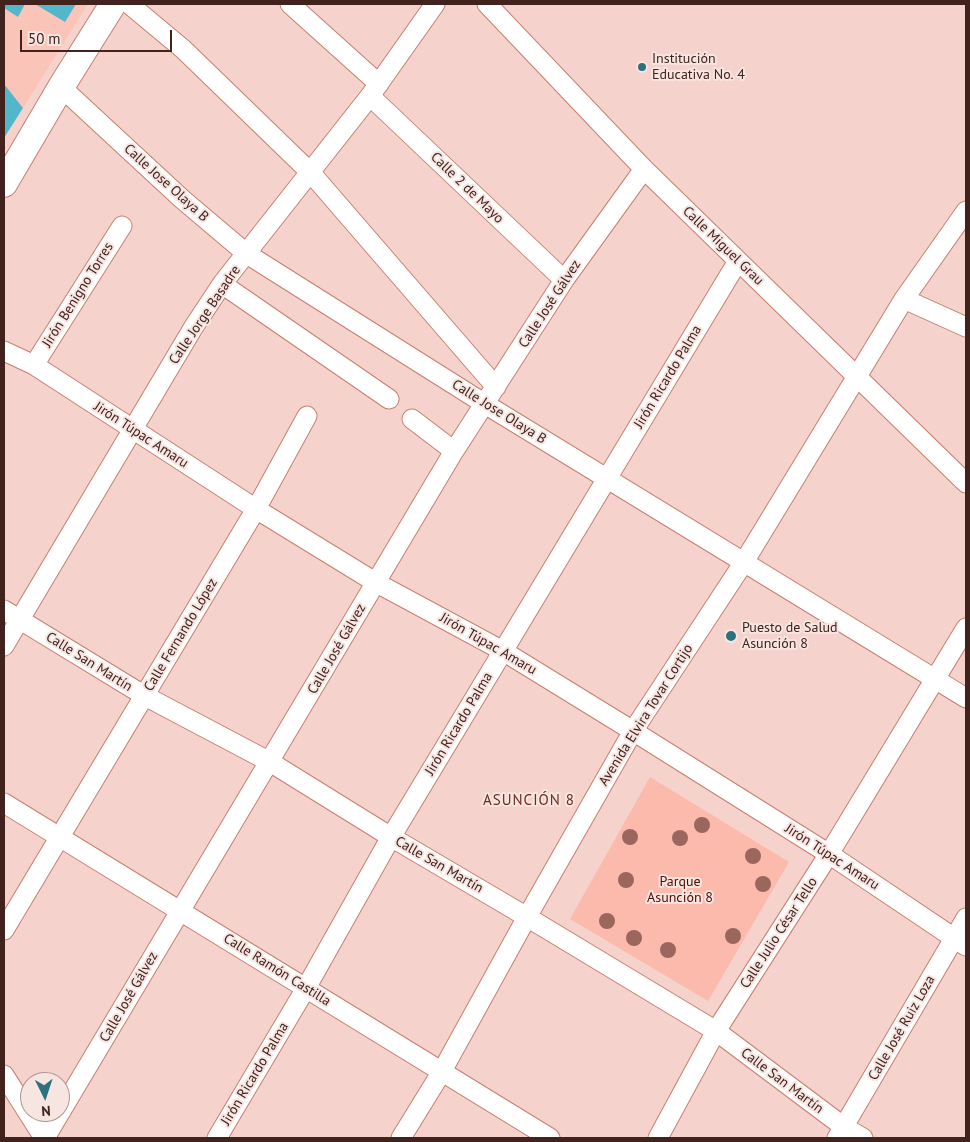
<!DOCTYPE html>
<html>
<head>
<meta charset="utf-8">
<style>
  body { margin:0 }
  #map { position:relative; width:970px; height:1142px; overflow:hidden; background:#f5d3cc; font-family:"PT Sans",sans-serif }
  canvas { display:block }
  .frame { position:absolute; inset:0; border:5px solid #41221c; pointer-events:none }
  .north { position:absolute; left:20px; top:1072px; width:50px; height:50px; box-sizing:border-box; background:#f6e5e1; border:1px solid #ae9792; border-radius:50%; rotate:176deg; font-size:14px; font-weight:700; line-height:20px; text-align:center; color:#41221c }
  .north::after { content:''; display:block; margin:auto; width:18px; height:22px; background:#2b717f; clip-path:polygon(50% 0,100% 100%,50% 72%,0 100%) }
  .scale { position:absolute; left:20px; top:30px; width:152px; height:22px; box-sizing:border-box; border:2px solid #41221c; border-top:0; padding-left:6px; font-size:15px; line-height:18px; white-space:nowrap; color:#41221c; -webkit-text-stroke:4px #f6e5e1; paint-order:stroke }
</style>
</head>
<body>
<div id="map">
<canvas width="970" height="1142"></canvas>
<div class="frame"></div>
<div class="north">N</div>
<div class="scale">50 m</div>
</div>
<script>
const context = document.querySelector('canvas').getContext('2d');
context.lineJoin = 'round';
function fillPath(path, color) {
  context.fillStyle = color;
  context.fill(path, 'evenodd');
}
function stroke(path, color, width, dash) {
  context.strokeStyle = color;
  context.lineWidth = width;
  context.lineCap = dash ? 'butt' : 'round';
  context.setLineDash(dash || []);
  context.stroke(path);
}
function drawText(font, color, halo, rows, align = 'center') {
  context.font = font + ' "PT Sans",sans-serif';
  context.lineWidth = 4;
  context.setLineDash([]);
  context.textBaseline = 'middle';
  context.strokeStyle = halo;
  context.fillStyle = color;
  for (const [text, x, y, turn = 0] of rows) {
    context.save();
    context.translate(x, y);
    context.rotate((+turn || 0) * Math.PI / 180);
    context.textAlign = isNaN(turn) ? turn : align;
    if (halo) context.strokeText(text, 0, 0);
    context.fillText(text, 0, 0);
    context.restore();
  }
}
const built = new Path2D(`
  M4,4h84l-65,104 -19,-24z`);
const green = new Path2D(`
  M650,777l139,85 -81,139 -138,-82z`);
const building = new Path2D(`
  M4,4h21l-7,13 -14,-9z
  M35,4h41l-11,18z
  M4,84l19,24 -19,30z`);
const street = new Path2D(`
  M129,4l54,45 128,124 185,214
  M290,4l89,80
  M487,4l157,165 322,314
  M61,87l121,112 65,55 238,150 481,294
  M370,96l194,184
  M222,284l167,115
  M904,299l62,28
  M4,351l30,14 222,144 119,73 128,69 130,80 196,123 137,92
  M34,365l88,-139
  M412,419l42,32
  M4,610l141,86 125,66 121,75 136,80 189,114 128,96 19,11
  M4,646l189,-318 29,-44 148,-188 65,-92
  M4,803l546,335
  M4,930l252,-421 51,-93
  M4,1075l40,63
  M45,1138l409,-687 110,-171 80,-111
  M217,1138l89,-150 85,-151 347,-576
  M401,1138l40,-65 86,-156 106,-186 111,-169 160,-263 62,-88
  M658,1138l58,-107 113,-177 137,-226
  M837,1138l129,-220`);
const secondary = new Path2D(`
  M4,184l57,-97 52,-83`);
const trees = [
  [702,825],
  [630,837],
  [680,838],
  [753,856],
  [626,880],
  [763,884],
  [607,921],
  [733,936],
  [634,938],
  [668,950]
];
const markers = [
  [642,67,5,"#2b717f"],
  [731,636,6,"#2b717f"]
];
const poiNames = [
  ["Institución",652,59],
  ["Educativa No. 4",652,75],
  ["Puesto de Salud",742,628],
  ["Asunción 8",742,644]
];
const streetNames = [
  ["Calle Jose Olaya B",166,183,42],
  ["Calle 2 de Mayo",467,188,44],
  ["Calle Miguel Grau",723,246,44],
  ["Jirón Benigno Torres",78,295,-58],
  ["Calle José Gálvez",550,304,-57],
  ["Calle Jorge Basadre",205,315,-56],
  ["Jirón Ricardo Palma",668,377,-59],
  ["Calle Jose Olaya B",499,412,32],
  ["Jirón Túpac Amaru",141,435,33],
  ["Calle Fernando López",181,635,-59],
  ["Jirón Túpac Amaru",488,644,30],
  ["Calle José Gálvez",337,649,-60],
  ["Calle San Martín",89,662,32],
  ["Avenida Elvira Tovar Cortijo",646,715,-58],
  ["Jirón Ricardo Palma",459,724,-59],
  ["Jirón Túpac Amaru",832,857,33],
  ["Calle San Martín",439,865,30],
  ["Calle Julio César Tello",779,933,-57],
  ["Calle Ramón Castilla",277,970,32],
  ["Calle José Gálvez",129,997,-60],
  ["Calle José Ruiz Loza",902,1028,-60],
  ["Jirón Ricardo Palma",255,1074,-59],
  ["Calle San Martín",782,1081,37]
];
const parkNames = [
  ["Parque",680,882],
  ["Asunción 8",680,898]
];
const neighbourhoodNames = [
  ["ASUNCIÓN 8",529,801]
];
fillPath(built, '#fac4b8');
fillPath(green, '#fbbaac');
fillPath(building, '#52b7cb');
stroke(street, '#ca7e6e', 21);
stroke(secondary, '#ca7e6e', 28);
stroke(street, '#fff', 19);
stroke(secondary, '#fff', 26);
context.fillStyle = '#9b665d';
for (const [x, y] of trees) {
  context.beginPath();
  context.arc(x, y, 8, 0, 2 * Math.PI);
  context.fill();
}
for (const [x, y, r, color] of markers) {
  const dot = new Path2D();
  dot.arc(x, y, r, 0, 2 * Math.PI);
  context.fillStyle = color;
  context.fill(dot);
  stroke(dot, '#f6e5e1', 2);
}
drawText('14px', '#41221c', '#f6e5e1', poiNames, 'left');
drawText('14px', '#41221c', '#f6e5e1', streetNames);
drawText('14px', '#510c02', '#f6e5e1', parkNames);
context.letterSpacing = '1px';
drawText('15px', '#6c2a1d', '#f6e5e1', neighbourhoodNames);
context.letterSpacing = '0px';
</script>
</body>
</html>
